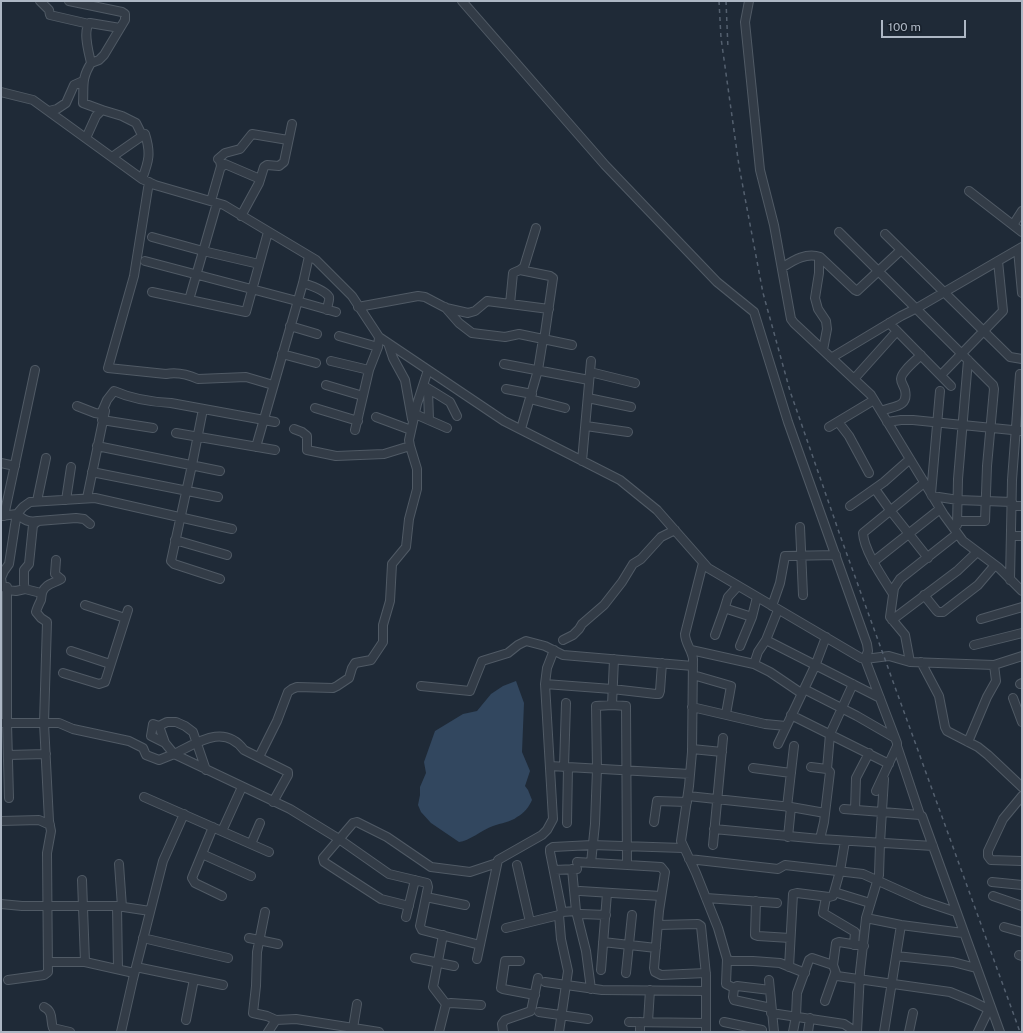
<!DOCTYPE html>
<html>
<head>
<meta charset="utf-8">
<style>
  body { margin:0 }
  #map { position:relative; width:1023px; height:1033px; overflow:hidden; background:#1f2a37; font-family:"Public Sans",sans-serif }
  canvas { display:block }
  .frame { position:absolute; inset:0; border:2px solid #adb7c4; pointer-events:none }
  .scale { position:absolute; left:881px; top:20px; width:85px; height:18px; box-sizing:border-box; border:2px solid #adb7c4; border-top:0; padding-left:5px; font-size:12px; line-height:14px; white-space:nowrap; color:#adb7c4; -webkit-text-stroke:3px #18212c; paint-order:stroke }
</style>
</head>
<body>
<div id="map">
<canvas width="1023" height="1033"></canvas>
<div class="frame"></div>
<div class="scale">100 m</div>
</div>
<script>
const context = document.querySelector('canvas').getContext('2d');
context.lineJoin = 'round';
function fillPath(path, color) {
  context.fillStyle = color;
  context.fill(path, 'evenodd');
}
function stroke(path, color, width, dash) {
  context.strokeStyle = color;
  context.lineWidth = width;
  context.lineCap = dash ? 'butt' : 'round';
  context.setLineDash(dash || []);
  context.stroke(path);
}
const water = new Path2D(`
  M516,681l8,22 -2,49 8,19 -5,15 3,4 4,10c-3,7 -8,13 -15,17 -6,5 -16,6 -24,9 -11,4 -24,15 -34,16l-28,-19 -10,-11 -3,-7 2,-10v-8l6,-14 -2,-11 11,-31 28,-17 14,-3 14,-17 12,-8z`);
const minor = new Path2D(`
  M40,1l9,9 1,5 39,9
  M69,1l53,11 3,2v6l-21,35 -5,5 -8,3c-10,16 -7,23 -8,40l19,7 -6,6 -10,22
  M462,1l143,164 112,117 37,30 34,110 79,222 1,7 -3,8 32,84v3l-21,45
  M749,1l-4,21 15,148 14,55 17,94 3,4 77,72 73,120 19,26 36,27 23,23
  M91,63c-2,-10 -9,-33 -1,-40l30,5
  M1,92l32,8 109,79 13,6 69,20 92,55 36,36 27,41 125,84 116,59 37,30 51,58 153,90 4,1 24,-3 21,6 84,3 28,-9
  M102,110l20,6 14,7 5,10 4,1c6,19 4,27 -3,45
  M49,111l8,-2 9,-6 8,-18 9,-4
  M112,157l33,-23
  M220,161l-2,-2 7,-6 15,-4 12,-15 36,6
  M149,182l-15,94 -26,92 58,6c10,-2 23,1 32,5l48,-2 27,8
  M969,191l53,41
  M211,201l10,-35 -1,-5 3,5 2,-2 35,15
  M241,216l18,-33 5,-16 3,-2 12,1 5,-4 8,-38
  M1013,225l9,-14
  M839,232l154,153 1,4 -7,77 -2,55h-28
  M885,234l125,123 12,2
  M152,237l51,14 56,13
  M1018,250l4,43
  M819,257v16l-4,25 3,11 8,12 1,8 -4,21
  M145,261l152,40 39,11
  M783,267c11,-7 24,-15 37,-10l35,33 2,1 44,-41
  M520,270l30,6 3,2 -9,62
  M303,283c6,2 22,7 26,14 1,3 -2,9 -2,13
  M152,292l94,20 22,-80
  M189,300l28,-97
  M510,304l3,-31 7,-3 4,-3 12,-39
  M358,307l60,-11 7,1 21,11 22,5 7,-2 12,-10 62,8
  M445,307l14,16 13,10 33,4 14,-3 53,11
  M889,323l62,63
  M290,326l27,8
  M339,336l39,11
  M388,343l5,15 12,22 7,39
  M282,354l34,9
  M831,358l70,-42 16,-8 105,-61
  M331,361l38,9
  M504,364l85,16
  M590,372l45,11
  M941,375l62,-64 -5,-50
  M854,379l43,-48
  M326,385l37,11
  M424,386l26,16 7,14
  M506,389l26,5
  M428,390l1,30
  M588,398l43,9
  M530,399l35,9
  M77,406l18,7 6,1 6,-14 7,-9c18,8 38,11 57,12l104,19
  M315,408l43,13
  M203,409l-11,56 -21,96 3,3 46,15
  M881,411c11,-5 28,-3 24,-21 -1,-4 -4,-7 -4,-11 0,-7 15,-19 20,-24
  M415,414l32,14
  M376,417l35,13
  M102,420l51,8
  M887,422l14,-2h12l109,11
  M839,423l10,13 20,37
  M586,426l42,6
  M829,427l45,-27
  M294,429l8,3 5,4v14l29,6 48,-2 26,-8
  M521,429l17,-59 5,-31
  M355,430l14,-60 9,-23 1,-10
  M176,433l99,17
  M97,446l123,25
  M256,447l47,-164 6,-27
  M582,461l9,-100
  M1,463l14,3
  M92,472l126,25
  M875,489l15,21 38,48
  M931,494l9,-103
  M932,496l26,4 54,2
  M87,498l18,-87
  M66,500l5,-33
  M37,501l9,-43
  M850,506l34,-24 26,-23
  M1012,506h10
  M1,516l16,-2 6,-7 7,-5 65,-4 137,31
  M4,516l31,-146
  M957,525l1,-46 10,-119
  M800,527l3,68
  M1011,536h11
  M175,540l52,15
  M873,562l67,-53
  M703,563l-18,71c0,9 7,16 8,25l-1,93 -3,34 -8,55 15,32 22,55 9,31 4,2h22l27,2 25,10
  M1010,580l2,-100 8,-106
  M7,587v136l2,75
  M25,589l-9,2 -9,-1 -5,-5 -1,-7 3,-7 5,-7 6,-39 2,-11c7,6 12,9 21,7
  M41,593l-16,-4 -1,-5v-14l5,-6 4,-39 5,-4 38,-3 8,1 6,5
  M893,594c-10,-16 -29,-43 -30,-61l61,-50
  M924,595l12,15 2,2h5l35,-27 17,-20
  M85,605l40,13
  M772,606l8,-23 5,-27 51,-1
  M724,610l4,-13 10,-11
  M981,619l41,-12
  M892,620l65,-49 20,-19
  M715,635l9,-25 3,-1 25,8
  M563,640l10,-5 6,-6 3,-5 22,-19 18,-23 11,-18 8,-5 20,-22 14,-7
  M766,640l114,58
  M974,645l48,-12
  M740,646l12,-29 5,-20
  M691,650l63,14 16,8 31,21
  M71,651l39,13
  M614,659l-2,46 14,1 1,159
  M910,662l-5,-27 -15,-18 4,-29 6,-9 57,-45
  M921,662l18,34 6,31 2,4 31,16 10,8 34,32
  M754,664l4,-12 8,-12 12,-30
  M63,673l36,11 6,-2 23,-72
  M693,675l38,11 -5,28
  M545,684l67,5 44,5h3l1,-3 2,-28
  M1020,684l2,-1
  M421,686l49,5 12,-30 26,-8 10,-8 8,-4 19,5 18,9 130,11
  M804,689l53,27 38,22
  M1013,698l9,24
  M692,707l73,17 21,2
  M791,715l98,49
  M1,723h58l14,6 56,12 14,7 3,7 13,5 15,-6 116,55 49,30 50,35 38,9 1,4 -8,39 2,4 58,15
  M159,726l8,-4h9l9,4 8,6 13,38
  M968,742l19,-45 9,-16 -2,-16
  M165,743l-6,-17 -6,-2 -2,12 14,7 9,11c23,-11 50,-31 70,-4l44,22v3l-15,27
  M778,744l37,-78 11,-29
  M897,746l23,69
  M692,749l30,3
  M8,755l38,-1
  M259,757l18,-36 11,-29 4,-3 5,-2 36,1 4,-2 12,-8 3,-10 3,-5 16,-3 12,-18v-17l7,-24 2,-37 14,-17 3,-28 8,-30v-20l-7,-23 -1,-6 8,-36 11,-34
  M550,766l140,8
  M564,767l2,-64
  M811,767l16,2 3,3 -6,50 -4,17
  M753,768l38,5
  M827,769l3,-35 23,-50
  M688,796l103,11 34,6
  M1022,796l-19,23 -15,32v5l3,4 31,1
  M144,797l125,55
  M787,807l7,-61
  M844,809l76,6 2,1 78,216
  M855,810l1,-32 13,-25
  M1,821l38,-1 11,5
  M654,822l3,-21 30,1
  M567,823l1,-56
  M213,827l-21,51 3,5 27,13
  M714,829l106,10 113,7
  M222,831l20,-44
  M788,837l3,-30
  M251,844l9,-21
  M713,845l10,-107
  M202,854l49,22
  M689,859l89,10 7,-4 78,9 60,27 33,11
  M577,862l84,5 4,5 -6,39 -5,57 1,4 6,3 45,-2
  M591,863l4,-39 2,-55 -1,-63 16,-1
  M119,864l3,43
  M517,865l13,57
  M572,869l4,42
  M554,870l23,-1
  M82,880l3,82
  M992,882l30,3
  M580,891l81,5
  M834,892l36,11
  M993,896l29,10
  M426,897l39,8
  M826,897l-3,16 32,19 -1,13
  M706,898l71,5
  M756,901l-1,34 3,1 32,2
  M1,904l21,2h95l33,5
  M117,906l1,63
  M409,906l-28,-7 -57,-37 -1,-4 30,-35 4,-1 30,15 44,30 39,5 27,-9
  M265,912l-8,40 -1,34 -3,27 14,3 9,4 -8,12
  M562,912l14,-1 10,40 5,38
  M581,914l25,1
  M406,917l9,-37
  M866,918l35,7 62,8
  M658,925l40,-1 3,2 5,49v57
  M1004,927l18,5
  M506,928l53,-13 3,-3 -12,-60v-3l3,-2 39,-2 91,3
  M443,935l-10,52 13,17
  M143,938l85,20
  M249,938l29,6
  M603,942l53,6
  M864,946l-25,-4 -3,1 -3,22 4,11 113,16 22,9 20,10
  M1019,955l3,1
  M896,956l57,6 23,6
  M415,958l39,8
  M477,959l21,-99 44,-25 5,-5 6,-11 -8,-135 2,-16 7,-18
  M727,959l-1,25 8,4
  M520,961h-15l-4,27 2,1 32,6
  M48,962h37l49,11
  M136,967l87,18
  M789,967l4,-73 4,-1 32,4 4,-1 7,-25 5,-30
  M601,970l6,-77
  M626,973l6,-58
  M8,980l36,-5 4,-3 -1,-119 4,-22 -2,-10 -5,-98 3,-101 -6,-4 -5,-6c1,-4 3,-8 5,-12 1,-6 0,-9 6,-14 4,-3 9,-4 14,-7l-6,-5 1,-14
  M769,980l5,52
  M545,982l57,8 104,1
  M770,990l-33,-4 -3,2 -1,9 1,3 37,8
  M825,1001l10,-28
  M44,1007c10,5 6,13 9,21l17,4
  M539,1012l49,7
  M771,1013l73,11 12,8
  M186,1020l8,-41
  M276,1020l20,-1 83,13
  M629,1022l77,1
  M648,1022l2,-32
  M724,1022l38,8
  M353,1028l4,-24
  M121,1032l12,-53 30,-118 21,-47
  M439,1032l7,-28 5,-1 30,2
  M503,1032l-1,-8 3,-4 26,-9 7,-33
  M559,1032l9,-61 -7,-32 -2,-24
  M640,1032v-10
  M793,1032l3,-16 1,-23 12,-33 3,-2 21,7
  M808,1032l2,-14
  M857,1032l3,-60 6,-54 13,-43 1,-32 4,-64
  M884,1032l17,-107
  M909,1032l4,-19
  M978,1032l11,-23`);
const rail = new Path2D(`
  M719,1l2,37 18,128 24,127 27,98 51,147 179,494
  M726,1l2,48`);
fillPath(water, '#32475f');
stroke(minor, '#505a65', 10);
stroke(minor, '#333c47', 8);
stroke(rail, '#54606f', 1.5, [4, 4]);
</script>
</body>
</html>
